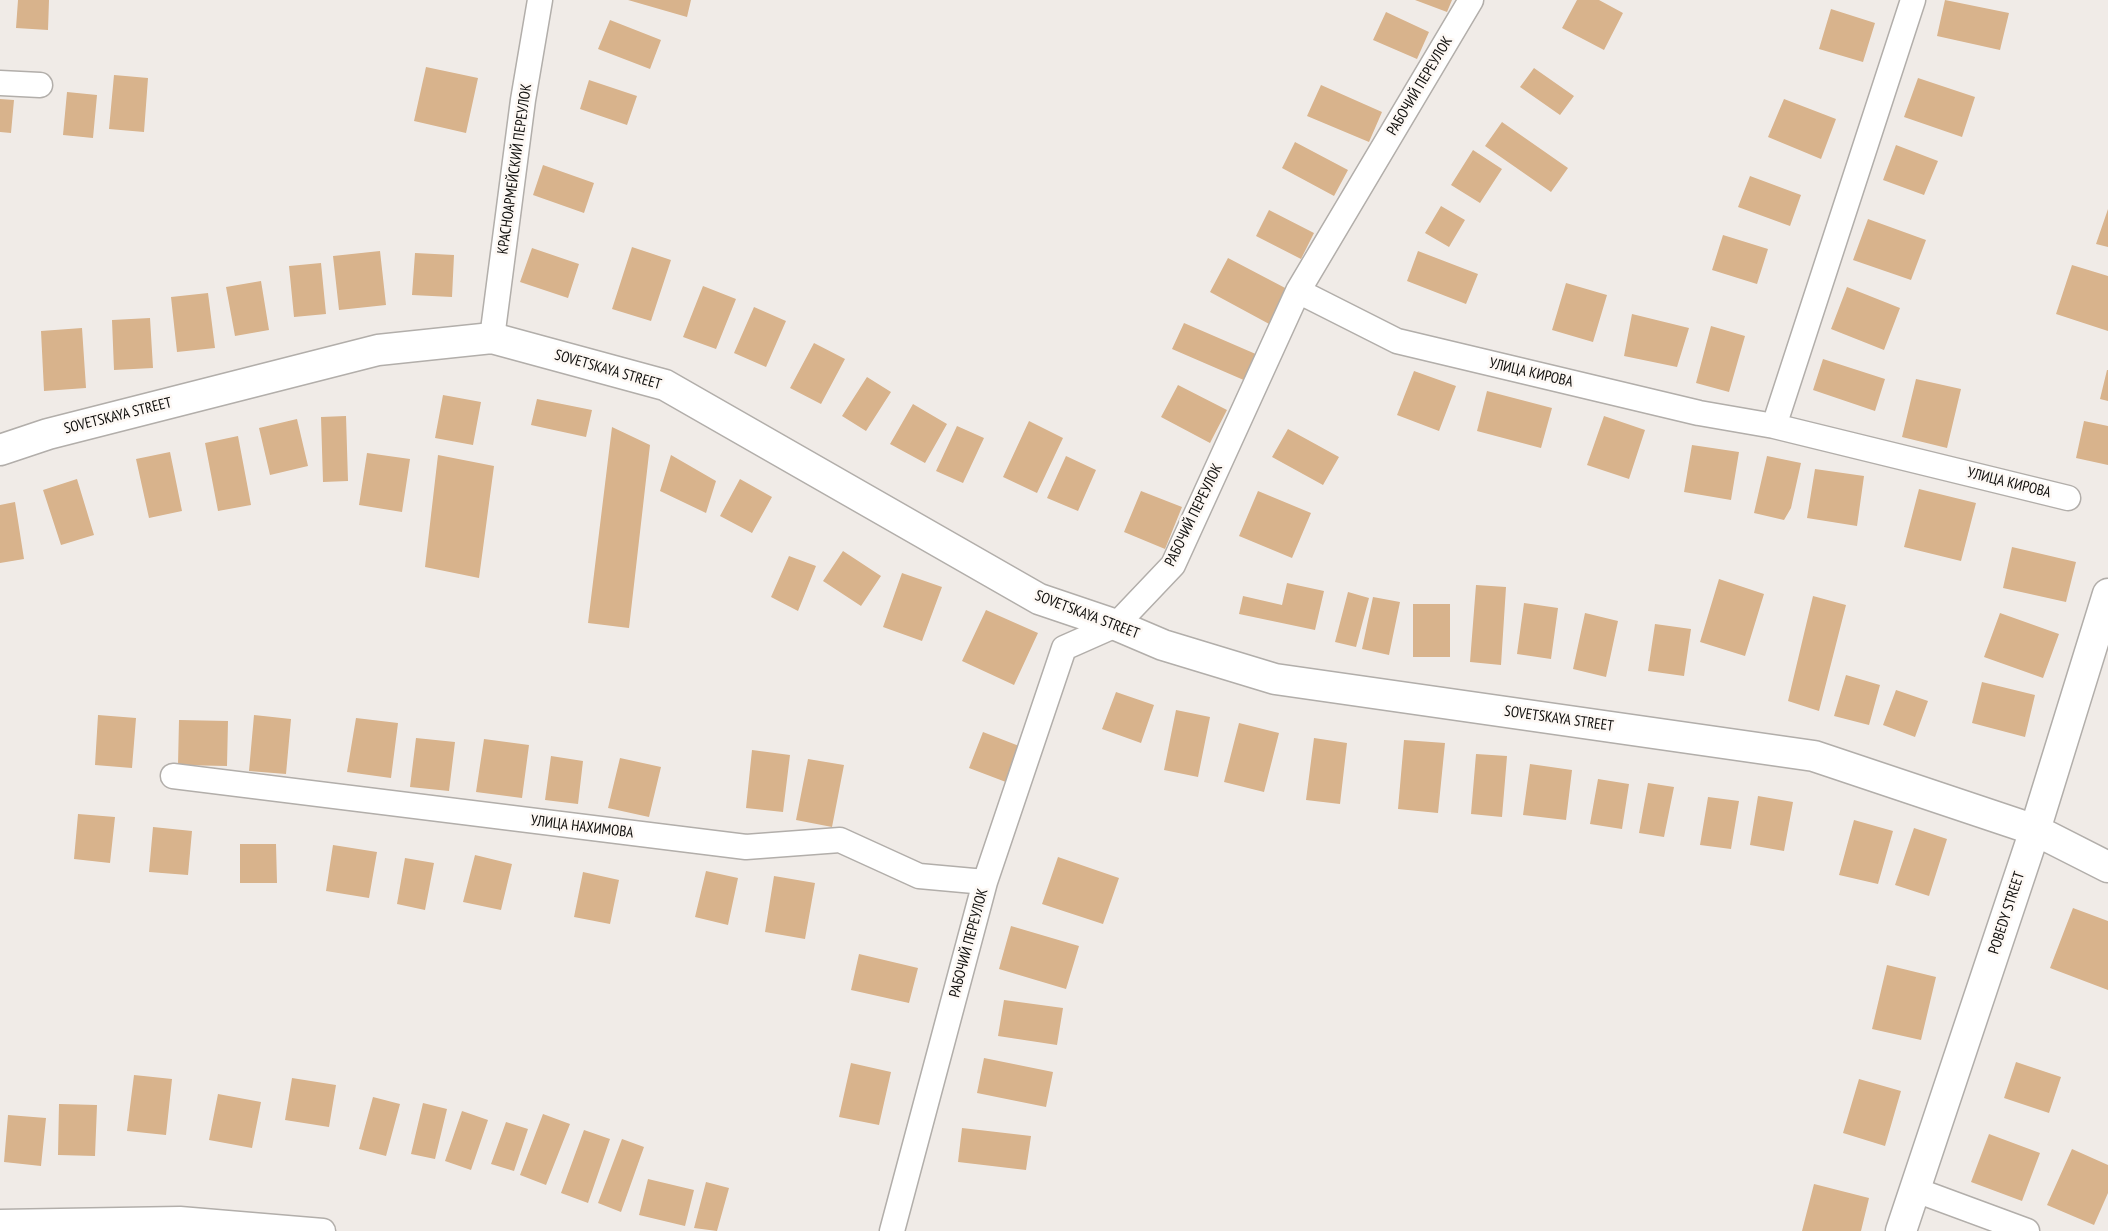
<!DOCTYPE html>
<html>
<head>
<meta charset="utf-8">
<style>
  body { margin:0 }
  canvas { display:block; background:#f0ebe7 }
</style>
</head>
<body>
<canvas width="2108" height="1231"></canvas>
<script>
const context = document.querySelector('canvas').getContext('2d');
context.lineJoin = 'round';
function fillPath(path, color) {
  context.fillStyle = color;
  context.fill(path, 'evenodd');
}
function stroke(path, color, width, dash) {
  context.strokeStyle = color;
  context.lineWidth = width;
  context.lineCap = dash ? 'butt' : 'round';
  context.setLineDash(dash || []);
  context.stroke(path);
}
function drawText(font, color, halo, rows, align = 'center') {
  context.font = font + ' "PT Sans Narrow",sans-serif';
  context.lineWidth = 5;
  context.setLineDash([]);
  context.textBaseline = 'middle';
  context.strokeStyle = halo;
  context.fillStyle = color;
  for (const [text, x, y, turn = 0] of rows) {
    context.save();
    context.translate(x, y);
    context.rotate((+turn || 0) * Math.PI / 180);
    context.textAlign = isNaN(turn) ? turn : align;
    if (halo) context.strokeText(text, 0, 0);
    context.fillText(text, 0, 0);
    context.restore();
  }
}
const building = new Path2D(`
  M18,0h31l-1,30 -32,-2z
  M628,0h63l-4,17z
  M1415,0h37l-5,12z
  M1577,0h22l24,13 -19,37 -42,-22z
  M1945,0l64,13 -9,37 -63,-14z
  M1831,9l44,14 -12,39 -44,-13z
  M1386,12l43,20 -12,27 -44,-19z
  M610,20l51,20 -11,29 -52,-20z
  M426,67l52,11 -12,55 -52,-12z
  M1534,68l40,28 -14,19 -40,-28z
  M114,75l34,3 -4,54 -35,-3z
  M1918,78l57,19 -13,40 -58,-20z
  M589,80l48,16 -10,29 -47,-16z
  M1321,85l61,27 -13,30 -62,-26z
  M67,92l30,3 -4,43 -30,-3z
  M0,99l14,1 -3,33 -11,-1z
  M1784,99l52,20 -15,40 -53,-22z
  M1502,122l66,46 -17,24 -66,-46z
  M1295,142l53,28 -14,26 -52,-28z
  M1896,145l42,16 -14,34 -41,-15z
  M1473,150l29,19 -22,34 -29,-18z
  M543,165l51,18 -10,30 -51,-18z
  M1750,176l51,19 -11,31 -52,-19z
  M1441,206l24,14 -16,27 -24,-14z
  M2108,209v38l-12,-3z
  M1269,210l45,23 -13,26 -45,-23z
  M1868,219l58,21 -15,40 -58,-20z
  M1723,235l45,14 -11,35 -45,-14z
  M632,247l39,13 -20,61 -39,-12z
  M532,248l47,16 -11,34 -48,-16z
  M380,251l6,54 -47,5 -6,-54z
  M1418,251l60,23 -12,30 -59,-23z
  M415,253l39,2 -2,42 -40,-2z
  M1228,258l61,32 -18,35 -61,-33z
  M321,263l5,51 -32,3 -5,-51z
  M2072,265l36,11v55l-52,-17z
  M261,281l8,49 -34,6 -9,-49z
  M1566,283l41,12 -14,47 -41,-12z
  M703,286l33,13 -20,50 -33,-12z
  M1847,287l53,21 -16,42 -53,-21z
  M208,293l7,55 -38,4 -6,-55z
  M754,307l32,14 -20,46 -32,-14z
  M1632,314l57,14 -12,39 -53,-11z
  M150,318l3,50 -39,2 -2,-50z
  M1184,323l74,32 -12,26 -74,-32z
  M1711,326l34,10 -16,56 -33,-9z
  M82,328l4,60 -42,3 -3,-60z
  M814,343l31,16 -24,45 -31,-16z
  M1823,359l62,20 -10,32 -62,-21z
  M2107,370h1v31l-8,-2z
  M1414,371l42,15 -17,45 -42,-16z
  M867,377l24,15 -25,39 -24,-15z
  M1916,379l45,10 -14,59 -45,-11z
  M1178,385l49,25 -17,33 -49,-26z
  M1487,391l65,17 -11,40 -64,-17z
  M443,395l38,7 -8,43 -38,-7z
  M537,399l55,11 -6,27 -55,-12z
  M913,404l34,20 -22,39 -35,-19z
  M346,416l2,65 -25,1 -2,-65z
  M1604,416l41,14 -16,49 -42,-14z
  M297,419l11,47 -38,9 -11,-47z
  M1029,421l34,17 -26,55 -34,-16z
  M2084,421l24,5v39l-32,-7z
  M957,426l27,12 -21,45 -27,-12z
  M612,427l38,18 -21,183 -41,-5z
  M1288,429l51,28 -16,28 -51,-28z
  M238,436l13,69 -33,6 -13,-68z
  M1692,445l47,7 -8,48 -47,-8z
  M170,452l12,59 -33,7 -13,-59z
  M367,453l43,6 -8,53 -43,-7z
  M438,455l56,11 -15,112 -54,-11z
  M671,455l45,26 -10,32 -46,-22z
  M1066,456l30,14 -18,41 -31,-13z
  M1767,456l34,7 -10,45 -7,12 -30,-7z
  M1815,469l49,7 -7,50 -50,-8z
  M77,479l17,56 -33,10 -18,-55z
  M740,479l32,18 -20,36 -32,-17z
  M1919,489l57,14 -15,58 -57,-14z
  M1141,491l41,16 -17,42 -41,-17z
  M1258,491l53,22 -19,45 -53,-22z
  M15,502l9,57 -24,4v-58z
  M2012,547l64,15 -10,40 -63,-14z
  M843,551l38,25 -20,30 -38,-25z
  M789,556l27,10 -18,45 -27,-14z
  M902,573l40,14 -20,54 -39,-14z
  M1719,579l45,15 -19,62 -45,-14z
  M1287,583l37,8 -9,39 -76,-16 4,-18 39,9z
  M1476,585l30,2 -5,78 -31,-3z
  M1348,592l21,6 -13,49 -21,-5z
  M1813,596l33,9 -27,106 -31,-10z
  M1373,597l27,5 -11,53 -27,-6z
  M1524,603l34,5 -7,51 -34,-5z
  M1413,604h37v53h-37z
  M986,610l52,23 -24,52 -52,-24z
  M1585,613l33,8 -12,56 -33,-8z
  M2000,613l59,21 -16,44 -59,-21z
  M1655,624l36,5 -7,47 -36,-5z
  M1846,675l34,10 -11,40 -35,-9z
  M1982,682l53,13 -10,42 -53,-14z
  M1896,690l32,11 -13,36 -32,-12z
  M1116,692l38,13 -13,38 -39,-14z
  M1176,710l34,7 -12,60 -34,-7z
  M98,715l38,3 -4,50 -37,-3z
  M254,715l37,4 -5,55 -37,-3z
  M356,718l42,5 -7,55 -44,-6z
  M179,720l49,1 -1,45 -49,-1z
  M1239,723l40,10 -15,59 -40,-10z
  M983,732l49,19 -13,36 -50,-19z
  M416,738l39,4 -6,49 -39,-4z
  M1314,738l33,5 -7,61 -34,-4z
  M484,739l45,6 -7,53 -46,-6z
  M1404,740l41,3 -7,70 -40,-4z
  M752,750l38,5 -7,57 -37,-4z
  M1476,754l31,2 -5,61 -31,-3z
  M551,756l32,5 -5,43 -33,-4z
  M620,758l41,9 -12,50 -41,-9z
  M808,759l36,6 -12,62 -36,-7z
  M1530,764l42,6 -6,50 -43,-5z
  M1598,779l31,5 -7,45 -32,-5z
  M1648,783l26,4 -10,50 -25,-4z
  M1758,796l35,6 -9,49 -34,-6z
  M1708,797l31,4 -8,48 -31,-4z
  M78,814l37,3 -5,46 -36,-4z
  M1854,820l39,11 -15,53 -39,-9z
  M153,827l39,4 -4,44 -39,-3z
  M1914,828l33,11 -18,57 -34,-11z
  M240,844h36l1,39h-37z
  M333,845l44,7 -8,46 -43,-7z
  M475,855l37,9 -11,46 -38,-8z
  M1058,857l61,21 -16,46 -61,-20z
  M405,858l29,5 -9,47 -28,-6z
  M706,871l32,7 -10,47 -33,-8z
  M583,872l36,8 -9,44 -36,-7z
  M774,876l41,7 -10,56 -40,-7z
  M2073,908l35,13v69l-58,-22z
  M1011,926l68,20 -13,43 -67,-20z
  M859,954l59,14 -9,35 -58,-13z
  M1887,965l49,12 -15,63 -49,-11z
  M1004,1000l59,8 -6,37 -59,-9z
  M984,1058l69,14 -7,35 -69,-14z
  M2016,1062l45,15 -12,36 -45,-15z
  M851,1063l40,9 -12,53 -40,-8z
  M134,1075l38,4 -6,56 -39,-4z
  M292,1078l44,7 -7,42 -44,-7z
  M1859,1079l42,12 -16,55 -42,-13z
  M218,1094l43,8 -9,46 -43,-8z
  M373,1097l27,7 -14,52 -27,-7z
  M423,1103l24,6 -12,50 -24,-5z
  M59,1104l38,1 -2,51 -37,-1z
  M462,1111l26,9 -17,50 -26,-9z
  M543,1114l27,10 -24,61 -26,-10z
  M8,1115l38,3 -5,48 -37,-4z
  M506,1122l22,7 -14,42 -23,-7z
  M962,1128l69,8 -5,34 -68,-8z
  M584,1130l26,9 -22,64 -27,-10z
  M1989,1134l51,19 -18,48 -51,-19z
  M622,1139l22,8 -23,65 -23,-9z
  M2072,1149l36,16v28l-14,32 -47,-20z
  M648,1179l46,11 -9,36 -46,-11z
  M706,1182l23,6 -12,43 -23,-3z
  M1814,1184l55,14 -8,33h-59z`);
const minor = new Path2D(`
  M0,83l40,2
  M1298,291l99,50 302,72 75,13 294,72
  M492,338l31,-238 17,-100
  M1774,426l139,-426
  M173,776l573,71 94,-7 79,36 66,6
  M1916,1190l111,41
  M0,1222l180,-3 143,12
  M892,1231l93,-349 79,-234 52,-23 57,-60 125,-274 173,-291`);
const tertiary = new Path2D(`
  M0,450l48,-16 330,-84 114,-12 173,47 374,214 77,26 47,20 112,34 539,77 221,74 73,37
  M1901,1231l134,-401 73,-236`);
const streetNames = [
  ["РАБОЧИЙ ПЕРЕУЛОК",1420,86,-59],
  ["КРАСНОАРМЕЙСКИЙ ПЕРЕУЛОК",515,169,-82],
  ["SOVETSKAYA STREET",608,370,16],
  ["УЛИЦА КИРОВА",1531,373,13],
  ["SOVETSKAYA STREET",118,416,-14],
  ["УЛИЦА КИРОВА",2009,483,14],
  ["РАБОЧИЙ ПЕРЕУЛОК",1194,515,-64],
  ["SOVETSKAYA STREET",1087,615,21],
  ["SOVETSKAYA STREET",1559,719,8],
  ["УЛИЦА НАХИМОВА",582,827,7],
  ["POBEDY STREET",2007,913,-72],
  ["РАБОЧИЙ ПЕРЕУЛОК",969,943,-75]
];
fillPath(building, '#d8b38c');
stroke(minor, '#b2aeaa', 27);
stroke(tertiary, '#b2aeaa', 33);
stroke(minor, '#fff', 24);
stroke(tertiary, '#fff', 30);
drawText('15px', '#100f0d', '#fdf8f4', streetNames);
</script>
</body>
</html>
